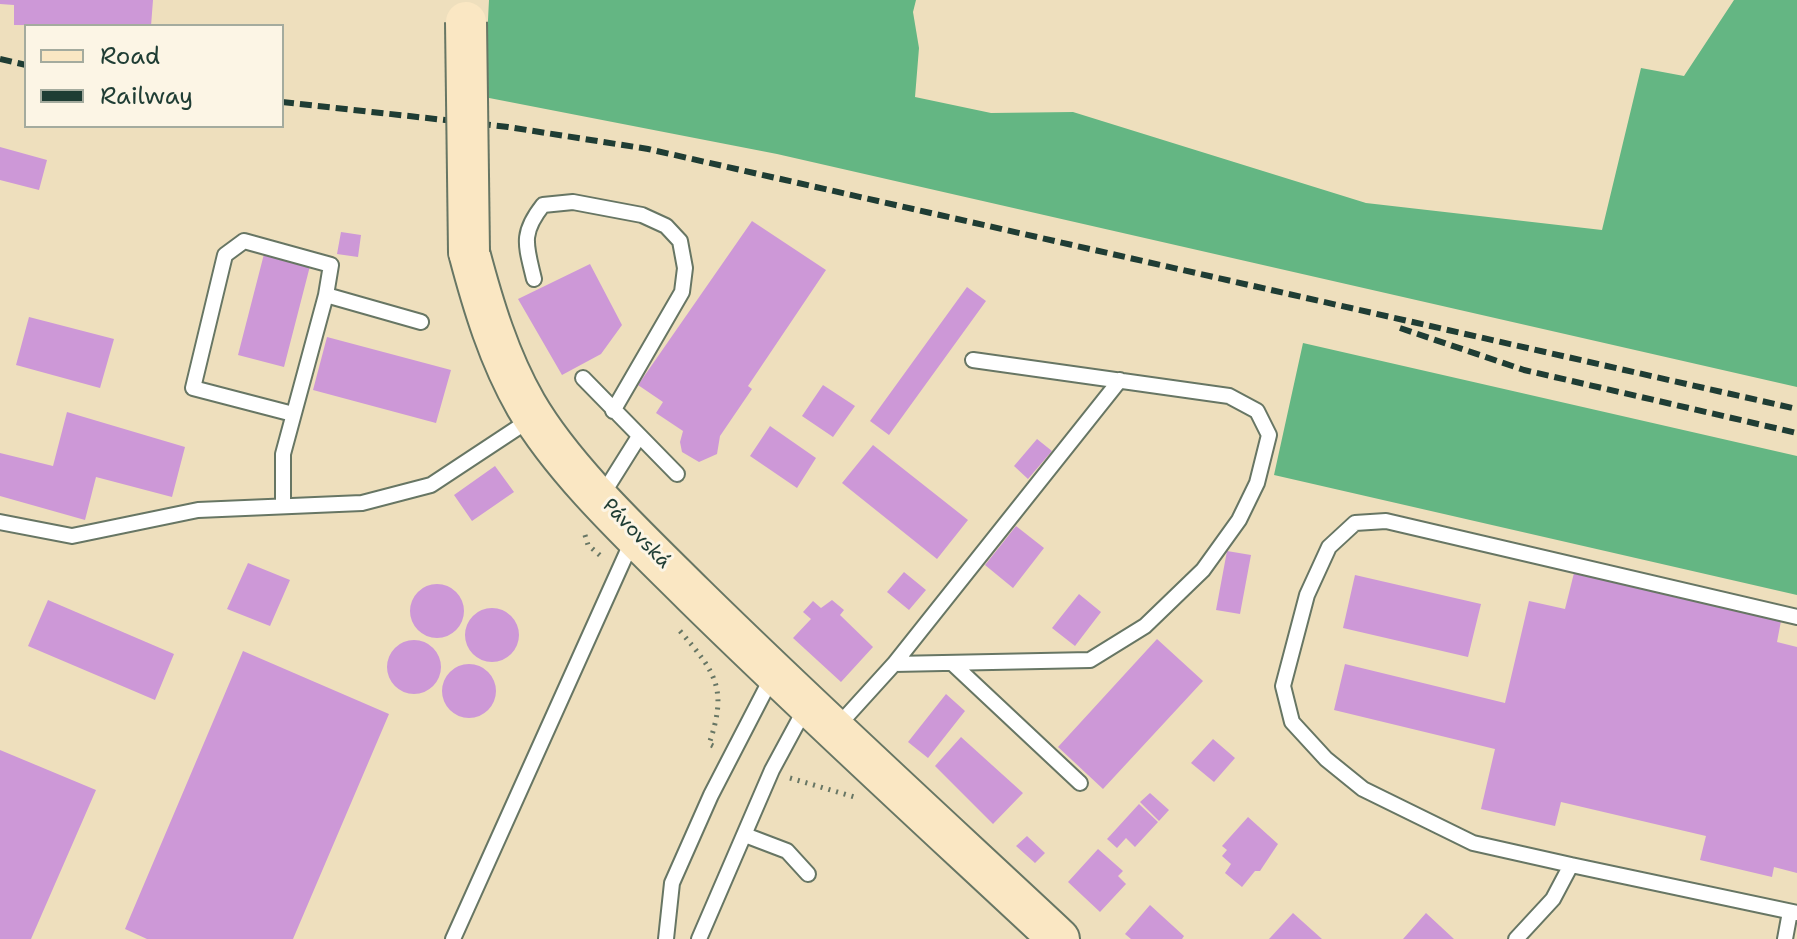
<!DOCTYPE html>
<html>
<head>
<meta charset="utf-8">
<style>
  body { margin:0 }
  #map { position:relative; width:1797px; height:939px; overflow:hidden; background:#eedfbd; font-family:"Shantell Sans",sans-serif }
  canvas { display:block }
  .legend { position:absolute; left:24px; top:24px; width:260px; height:104px; box-sizing:border-box; background:#fcf5e5; border:2px solid #a4ab9e; margin:0; padding:10px 14px; list-style:none; font-size:24px; color:#1f3d34 }
  .legend li { display:flex; align-items:center; gap:16px; height:40px }
  .legend b { width:40px; border:2px solid #a4ab9e }
</style>
</head>
<body>
<div id="map">
<canvas width="1797" height="939"></canvas>
<ul class="legend">
<li><b style="height:10px;background:#fae7c3"></b>Road</li>
<li><b style="height:10px;background:#1f3d34"></b>Railway</li>
</ul>
</div>
<script>
const context = document.querySelector('canvas').getContext('2d');
context.lineJoin = 'round';
function fillPath(path, color) {
  context.fillStyle = color;
  context.fill(path, 'evenodd');
}
function stroke(path, color, width, dash) {
  context.strokeStyle = color;
  context.lineWidth = width;
  context.lineCap = dash ? 'butt' : 'round';
  context.setLineDash(dash || []);
  context.stroke(path);
}
function drawText(font, color, halo, rows, align = 'center') {
  context.font = font + ' "Shantell Sans",sans-serif';
  context.lineWidth = 6;
  context.setLineDash([]);
  context.textBaseline = 'middle';
  context.strokeStyle = halo;
  context.fillStyle = color;
  for (const [text, x, y, turn = 0] of rows) {
    context.save();
    context.translate(x, y);
    context.rotate((+turn || 0) * Math.PI / 180);
    context.textAlign = isNaN(turn) ? turn : align;
    if (halo) context.strokeText(text, 0, 0);
    context.fillText(text, 0, 0);
    context.restore();
  }
}
const forest = new Path2D(`
  M489,0h427l-3,12 6,36 -4,49 76,16 82,-1 293,91 236,27 39,-162 43,8 50,-76h63v387l-1020,-233 -293,-57z
  M1303,343l494,113v139l-523,-120z`);
const building = new Path2D(`
  M0,0h153l-2,26 -137,-1v-20l-14,-1z
  M0,147l47,13 -8,30 -39,-10z
  M752,221l74,49 -78,116 4,3 -32,47 -3,18 -18,8 -17,-10 -2,-10 3,-11 -27,-18 7,-11 -25,-17z
  M341,232l20,3 -3,22 -21,-3z
  M264,254l46,12 -26,101 -46,-12z
  M590,264l32,61 -21,29 -39,21 -44,-76z
  M967,287l19,14 -97,134 -19,-14z
  M29,317l85,22 -14,49 -84,-23z
  M327,337l124,33 -15,53 -123,-33z
  M823,385l32,21 -22,31 -31,-21z
  M67,412l118,35 -13,50 -76,-20 -11,43 -85,-24v-43l53,13z
  M770,426l46,32 -19,30 -47,-32z
  M1037,439l15,12 -24,28 -14,-13z
  M873,445l95,75 -31,39 -95,-76z
  M495,466l19,26 -42,29 -18,-26z
  M1016,526l28,22 -31,40 -28,-23z
  M1227,551l24,4 -11,59 -24,-4z
  M248,563l42,17 -20,46 -43,-17z
  M904,572l22,18 -17,20 -22,-18z
  M1574,573l207,48 -4,21 20,5v226l-23,-6 -2,10 -72,-17 6,-24 -145,-34 -6,24 -74,-17 14,-60 -161,-39 11,-46 160,39 24,-102 36,8z
  M1355,575l126,29 -13,53 -125,-29z
  M410 611a27 27 0 1 1 54 0a27 27 0 1 1-54 0Z
  M1079,594l22,18 -26,34 -23,-18z
  M48,600l126,54 -19,46 -127,-54z
  M832,600l12,10 -4,5 33,32 -32,35 -48,-44 18,-19 -8,-7 10,-11 8,7z
  M465 635a27 27 0 1 1 54 0a27 27 0 1 1-54 0Z
  M1157,639l46,42 -100,108 -45,-42z
  M387 667a27 27 0 1 1 54 0a27 27 0 1 1-54 0Z
  M243,651l146,63 -96,225h-146l-22,-10z
  M442 691a27 27 0 1 1 54 0a27 27 0 1 1-54 0Z
  M946,694l19,17 -37,47 -20,-16z
  M961,737l62,56 -30,31 -58,-58z
  M1213,739l22,19 -21,24 -23,-19z
  M0,750l96,40 -65,149h-31z
  M1150,793l19,17 -10,11 -19,-19z
  M1139,804l19,18 -23,25 -9,-9 -9,10 -10,-9z
  M1248,817l30,27 -18,27h-5l-13,16 -17,-14 6,-9 -9,-8 5,-6 -5,-4z
  M1027,836l18,17 -10,10 -19,-17z
  M1098,849l25,22 -5,5 8,8 -26,28 -32,-30z
  M1150,905l34,31 -2,3h-51l-6,-5z
  M1293,913l29,26h-53z
  M1426,913l28,26h-51z`);
const path = new Path2D(`
  M585,535l3,10 15,13
  M680,631c36,42 48,58 29,113l6,3
  M790,778l68,20`);
const lane = new Path2D(`
  M534,279c-8,-34 -14,-45 9,-74l30,-3 69,13 24,11 14,15 5,27 -3,24 -69,119
  M583,378l94,96
  M293,414l-100,-26 32,-133 19,-14 87,24 -5,30
  M601,497l37,-59
  M283,504v-50l43,-159 95,27
  M0,522l72,14 126,-26 164,-7 69,-18 100,-66
  M952,663l128,120
  M894,664l226,-284
  M835,729l59,-65 196,-4 55,-34 58,-56 36,-50 18,-37 12,-48 -12,-24 -28,-15 -256,-36
  M745,835l42,16 21,23
  M1571,865l-98,-22 -110,-54 -37,-30 -34,-37 -9,-36 24,-91 22,-48 26,-24 31,-2 411,96
  M453,939l180,-400
  M666,939l6,-56 39,-88 61,-118
  M699,939l73,-169 34,-63
  M1516,939l37,-40 18,-34 226,48
  M1785,939l5,-27`);
const secondary = new Path2D(`
  M469,252c14,53 30,106 57,153 39,67 113,135 168,190 119,117 243,230 365,344`);
const rail = new Path2D(`
  M0,59l26,6
  M282,102l226,25 140,22 1149,260
  M1400,328l124,42 273,63`);
const secondaryBridge = new Path2D(`
  M466,22l3,230`);
const streetNames = [
  ["Pávovská",636,534,46]
];
fillPath(forest, '#64b683');
fillPath(building, '#cd98d7');
stroke(lane, '#677664', 18);
stroke(secondary, '#677664', 44);
stroke(path, '#677664', 5, [2, 6]);
stroke(lane, '#fff', 14);
stroke(secondary, '#fae7c3', 40);
stroke(rail, '#1f3d34', 6, [12, 6]);
stroke(secondaryBridge, '#677664', 44, []);
stroke(secondaryBridge, '#fae7c3', 40);
drawText('20px', '#1f3d34', '#fcf5e5', streetNames);
</script>
</body>
</html>
